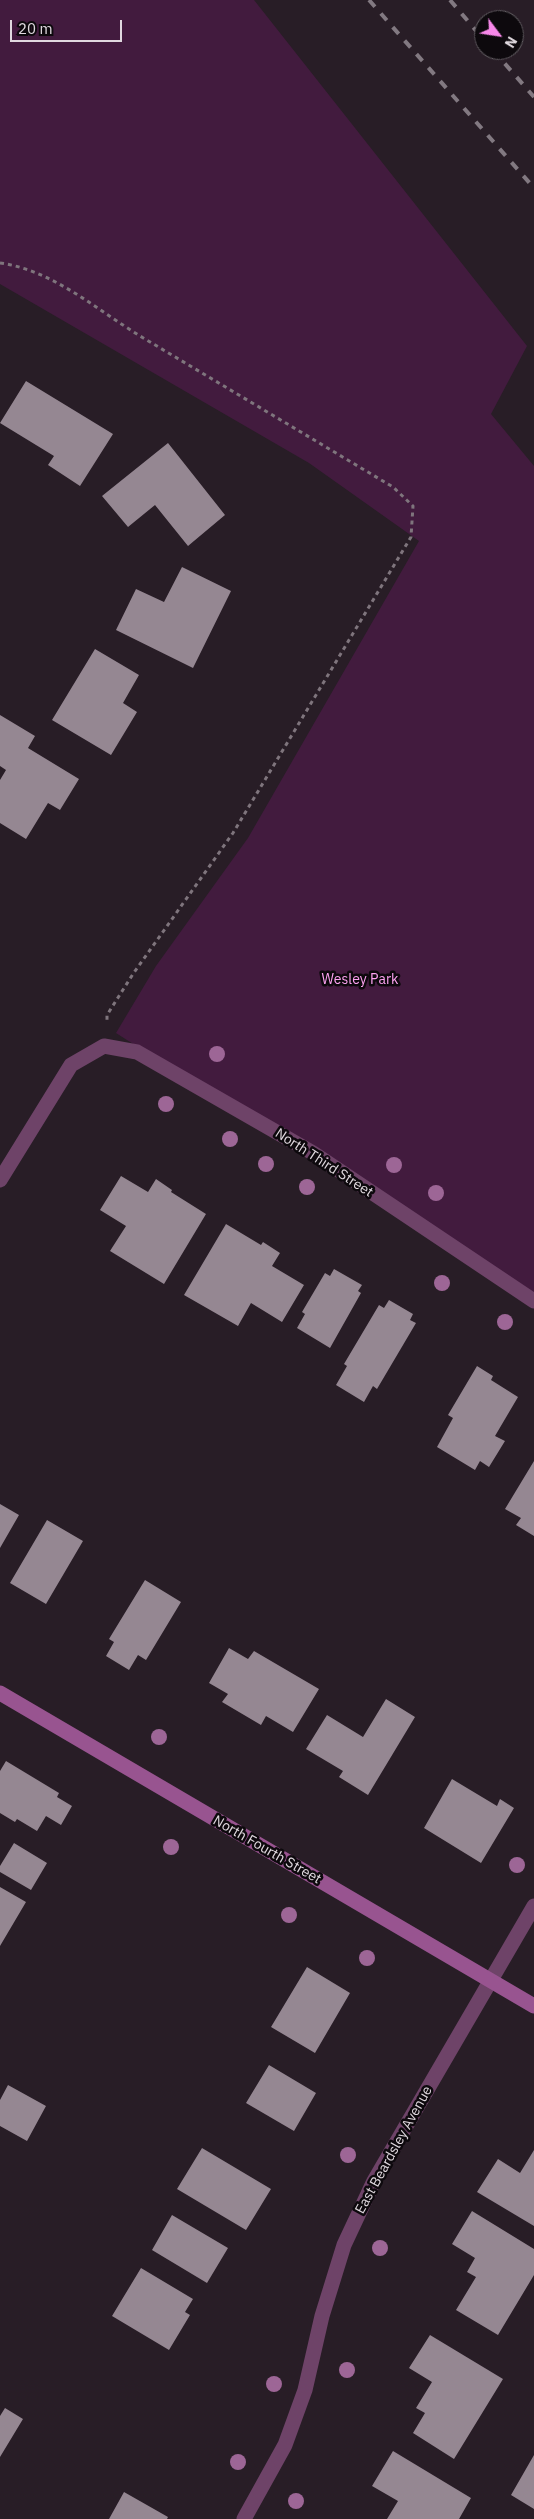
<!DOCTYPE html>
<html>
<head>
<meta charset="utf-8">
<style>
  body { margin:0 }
  #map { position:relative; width:534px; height:2519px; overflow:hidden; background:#281d26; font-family:"IBM Plex Sans",sans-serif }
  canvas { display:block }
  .north { position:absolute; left:474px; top:10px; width:50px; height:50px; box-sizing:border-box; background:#0d090d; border:1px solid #615c61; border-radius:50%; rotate:121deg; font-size:14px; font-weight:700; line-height:20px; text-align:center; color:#e0d9df }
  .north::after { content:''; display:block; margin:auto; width:18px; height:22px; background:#f888ea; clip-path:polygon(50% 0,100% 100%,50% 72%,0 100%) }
  .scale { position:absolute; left:10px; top:20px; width:112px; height:22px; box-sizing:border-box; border:2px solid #e0d9df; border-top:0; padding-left:6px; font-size:15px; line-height:18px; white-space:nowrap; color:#e0d9df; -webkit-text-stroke:4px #0d090d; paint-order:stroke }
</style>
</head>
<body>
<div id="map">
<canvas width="534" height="2519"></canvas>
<div class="north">N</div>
<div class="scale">20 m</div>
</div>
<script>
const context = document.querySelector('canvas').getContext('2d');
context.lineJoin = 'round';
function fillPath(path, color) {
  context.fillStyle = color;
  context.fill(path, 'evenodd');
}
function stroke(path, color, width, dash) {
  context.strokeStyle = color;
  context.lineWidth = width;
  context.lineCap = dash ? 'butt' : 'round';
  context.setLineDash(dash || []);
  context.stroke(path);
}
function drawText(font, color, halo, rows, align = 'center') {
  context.font = font + ' "IBM Plex Sans",sans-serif';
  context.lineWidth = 5;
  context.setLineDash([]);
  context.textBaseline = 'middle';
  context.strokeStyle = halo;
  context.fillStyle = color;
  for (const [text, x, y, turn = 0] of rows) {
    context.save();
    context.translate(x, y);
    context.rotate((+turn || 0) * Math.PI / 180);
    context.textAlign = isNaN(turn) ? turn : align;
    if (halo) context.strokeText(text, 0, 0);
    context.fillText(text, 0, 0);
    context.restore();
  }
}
const green = new Path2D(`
  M0,0h254l273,346 -36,68 43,52v833l-418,-266 40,-67 92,-128 171,-297 -110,-78 -309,-179z`);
const building = new Path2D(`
  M26,381l87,53 -33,52 -32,-21 6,-9 -54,-33z
  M168,443l57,72 -37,31 -33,-41 -27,22 -26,-31z
  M182,567l49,24 -38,77 -77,-38 20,-41 28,13z
  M95,649l44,26 -16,28 14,9 -26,43 -59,-35z
  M0,715l35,21 -7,12 51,31 -19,31 -12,-7 -22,36 -26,-16v-43l6,-10 -6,-4z
  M121,1176l27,16 8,-13 16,11 -1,2 35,22 -42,70 -54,-33 16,-25 -26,-16z
  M226,1224l35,21 2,-3 17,11 -8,13 32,19 -22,37 -31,-19 -13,23 -54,-31z
  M334,1269l28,16 -4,6 3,2 -31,55 -33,-20 8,-14 -3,-2 23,-39 5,3z
  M389,1300l24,14 -3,6 6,3 -39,66 -4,-3 -9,16 -28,-17 11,-19 -3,-2 35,-59 5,3z
  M477,1366l16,10 -2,4 27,17 -23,39 10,5 -16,26 -9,-6 -5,9 -38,-23 16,-29 -5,-3z
  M534,1461v75l-18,-11 5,-7 -16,-9z
  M0,1504l19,11 -19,33z
  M47,1520l36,21 -37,63 -36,-21z
  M145,1580l36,22 -35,58 -8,-5 -9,15 -23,-14 8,-14 -5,-3z
  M229,1648l19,11 6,-8 65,38 -26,43 -27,-16 -5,9 -39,-23 6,-8 -19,-11z
  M386,1699l29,18 -47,78 -29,-18 4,-6 -37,-22 21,-34 36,22z
  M6,1761l53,32 -2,4 15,9 -11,19 -15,-9 -9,15 -20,-12 -2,3 -15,-9v-42z
  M452,1779l45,27 3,-7 14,9 -33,55 -57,-35z
  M14,1843l33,20 -16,27 -31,-18v-6z
  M0,1887l26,15 -26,44z
  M307,1967l43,26 -35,60 -44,-26z
  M269,2065l47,28 -22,38 -48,-28z
  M8,2085l38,21 -19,35 -27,-15v-26z
  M202,2148l69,41 -25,41 -69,-41z
  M534,2150v76l-57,-34 21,-33 22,14z
  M472,2211l62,38v26l-36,60 -42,-25 20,-33 -9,-5 8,-14 -23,-14z
  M172,2215l56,33 -21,35 -55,-33z
  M141,2268l52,31 -8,13 5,3 -21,35 -57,-34z
  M430,2335l73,44 -49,80 -41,-26 12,-20 -9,-5 16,-26 -23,-14z
  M5,2408l18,11 -23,38v-41z
  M393,2451l78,47 -12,21h-72l11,-18 -26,-15z
  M534,2455v54l-23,-14z
  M124,2492l44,25 -1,2h-58z`);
const path = new Path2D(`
  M0,263c52,7 96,46 140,73 84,50 169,101 253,151l20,19 -2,31 -178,296 -100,141 -26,41v5`);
const street = new Path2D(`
  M0,1180l71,-115 33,-19 33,6 176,101 221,148
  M244,2519l41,-74 20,-55 17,-74 22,-71 30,-64 160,-275`);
const secondary = new Path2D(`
  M0,1693l534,313`);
const rail = new Path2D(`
  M369,0l165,188
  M450,0l34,40
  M493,50l41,47`);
const trees = [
  [217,1054],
  [166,1104],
  [230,1139],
  [266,1164],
  [394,1165],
  [307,1187],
  [436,1193],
  [442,1283],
  [505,1322],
  [159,1737],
  [171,1847],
  [517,1865],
  [289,1915],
  [367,1958],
  [348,2155],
  [380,2248],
  [347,2370],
  [274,2384],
  [238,2462],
  [296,2501]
];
const parkNames = [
  ["Wesley Park",360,980]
];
const streetNames = [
  ["North Third Street",324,1163,33],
  ["North Fourth Street",267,1850,30],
  ["East Beardsley Avenue",394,2150,-61]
];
fillPath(green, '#421b3e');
fillPath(building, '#958792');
stroke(path, '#7f757d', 3, [4, 4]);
stroke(street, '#6e4368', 15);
stroke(secondary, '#985490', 15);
stroke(rail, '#827981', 4, [9, 9]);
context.fillStyle = '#9d6696';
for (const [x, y] of trees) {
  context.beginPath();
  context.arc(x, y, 8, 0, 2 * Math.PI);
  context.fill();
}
drawText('14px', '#fda2f1', '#0d090d', parkNames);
drawText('14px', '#e0d9df', '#0d090d', streetNames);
</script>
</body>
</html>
